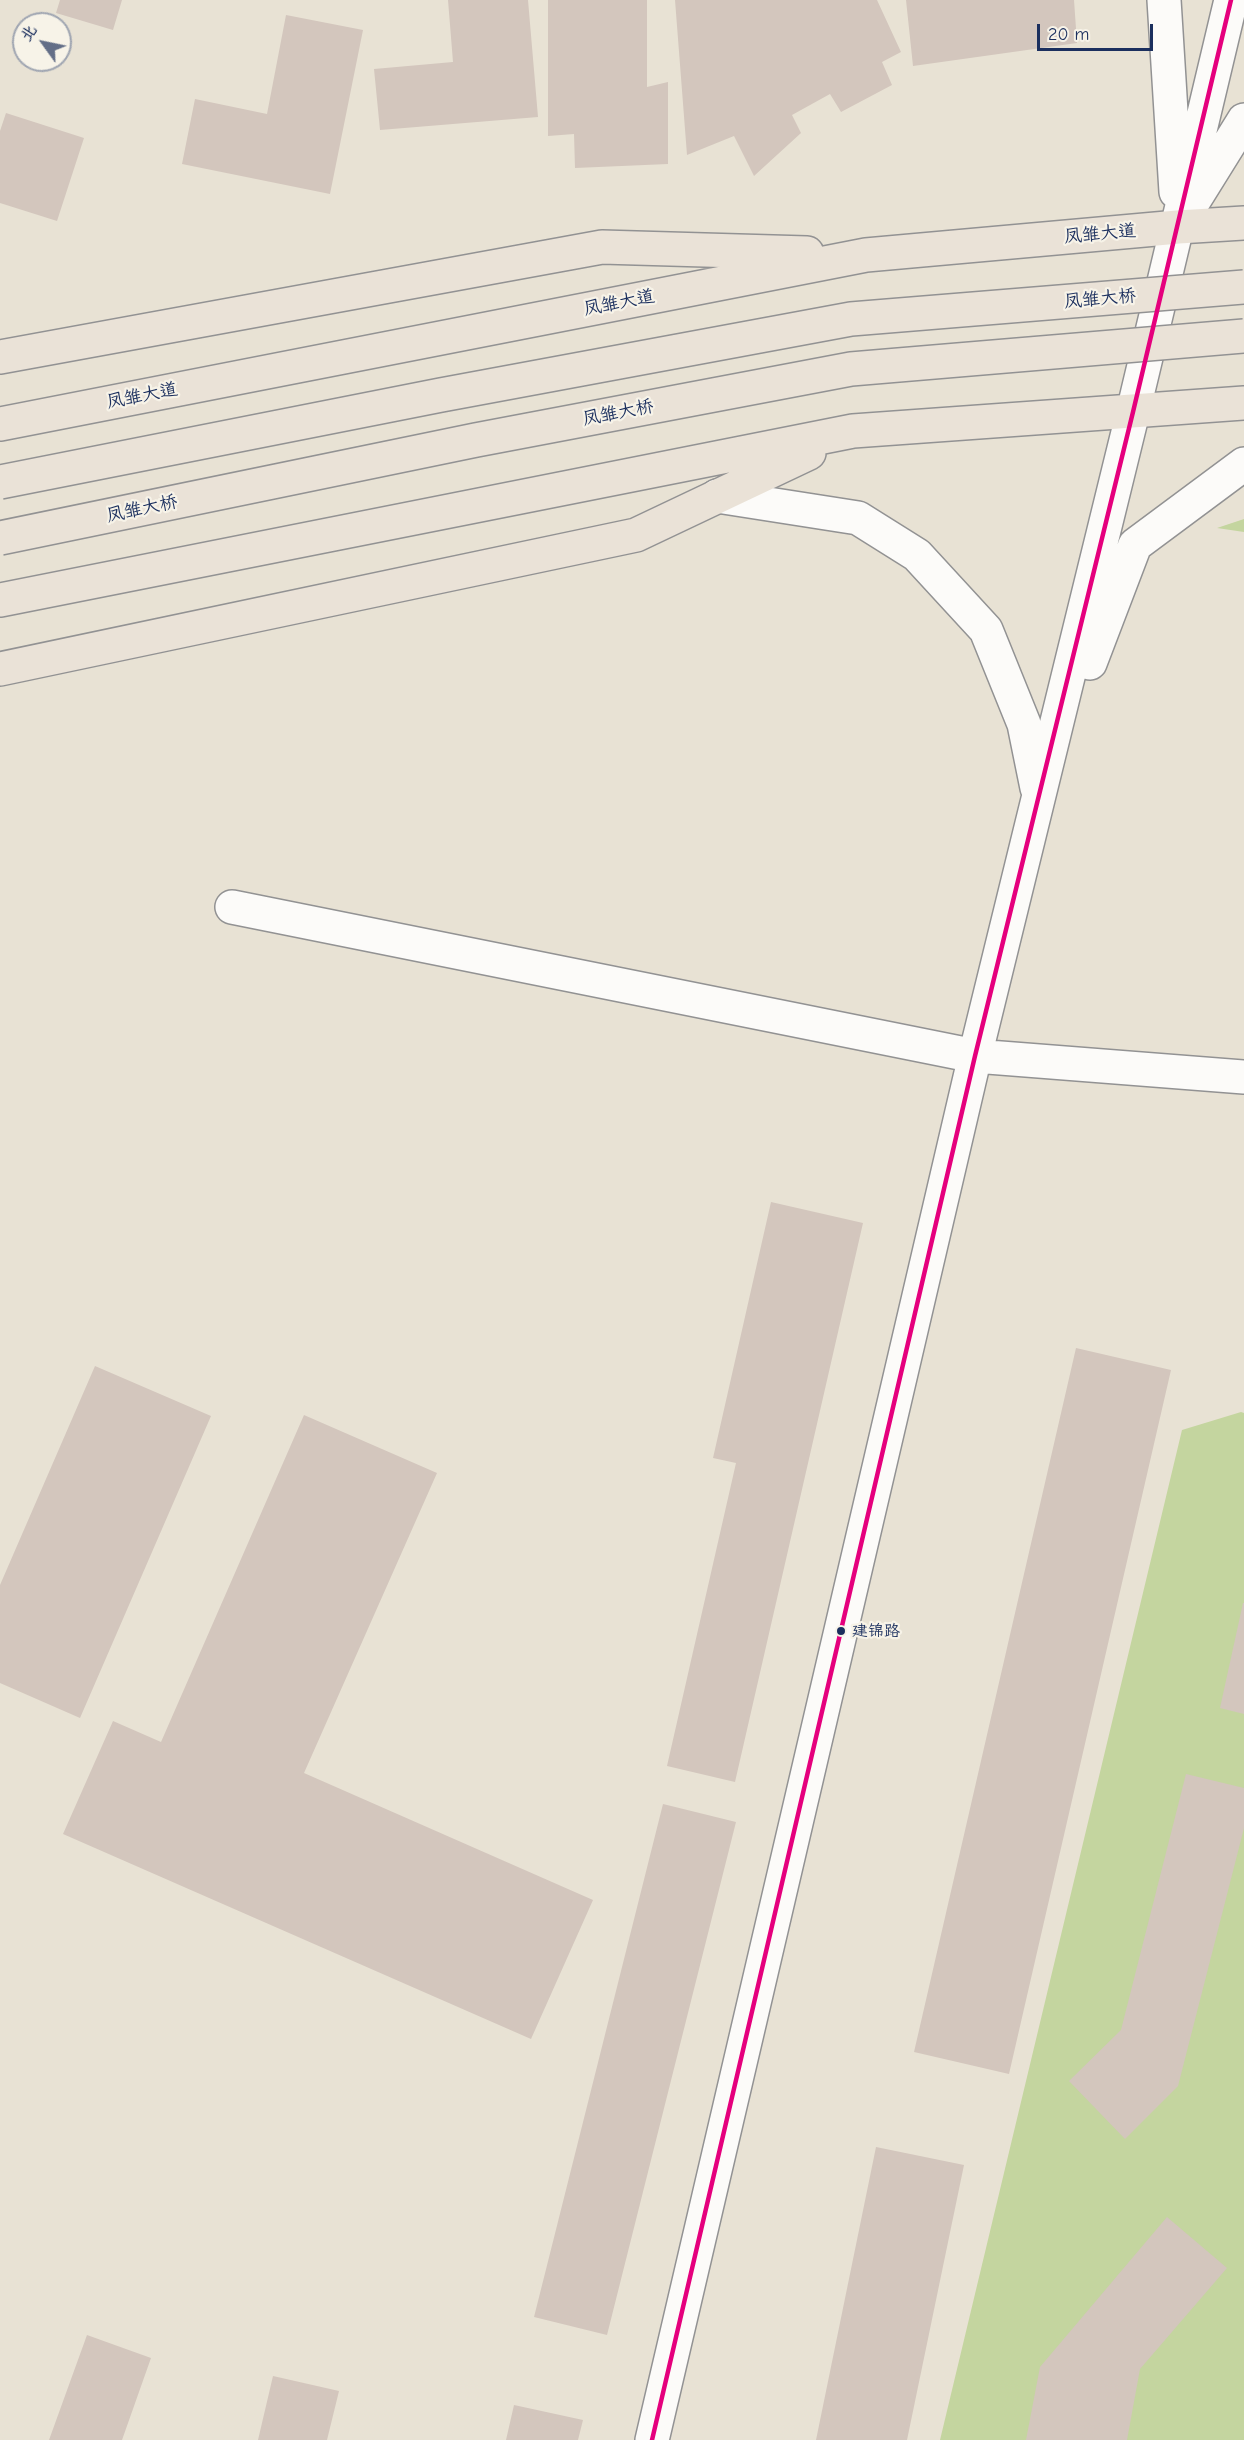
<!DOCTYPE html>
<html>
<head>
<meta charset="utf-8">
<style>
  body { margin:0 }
  #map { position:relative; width:1244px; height:2440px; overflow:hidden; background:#e8e2d4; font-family:"Comic Neue","LXGW WenKai TC",sans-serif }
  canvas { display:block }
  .north { position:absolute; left:12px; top:12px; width:60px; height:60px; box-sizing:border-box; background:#f7f3e8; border:2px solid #9fa5b1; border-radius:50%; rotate:303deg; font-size:16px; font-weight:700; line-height:24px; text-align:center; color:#1b2f5e }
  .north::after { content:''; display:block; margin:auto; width:21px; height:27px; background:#636e87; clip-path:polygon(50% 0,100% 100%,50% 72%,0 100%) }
  .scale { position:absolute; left:1037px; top:24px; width:116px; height:27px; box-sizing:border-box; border:3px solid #1b2f5e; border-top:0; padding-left:8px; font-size:18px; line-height:21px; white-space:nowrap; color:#1b2f5e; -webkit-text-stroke:4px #f7f3e8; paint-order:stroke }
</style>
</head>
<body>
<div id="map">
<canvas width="1244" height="2440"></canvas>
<div class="north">北</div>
<div class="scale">20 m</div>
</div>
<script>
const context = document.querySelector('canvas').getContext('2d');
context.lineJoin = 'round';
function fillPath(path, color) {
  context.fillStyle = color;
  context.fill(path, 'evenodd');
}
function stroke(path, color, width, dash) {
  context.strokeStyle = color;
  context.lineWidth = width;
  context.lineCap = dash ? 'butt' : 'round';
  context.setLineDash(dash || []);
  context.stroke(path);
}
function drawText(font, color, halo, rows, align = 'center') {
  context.font = font + ' "Comic Neue","LXGW WenKai TC",sans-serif';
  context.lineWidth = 4.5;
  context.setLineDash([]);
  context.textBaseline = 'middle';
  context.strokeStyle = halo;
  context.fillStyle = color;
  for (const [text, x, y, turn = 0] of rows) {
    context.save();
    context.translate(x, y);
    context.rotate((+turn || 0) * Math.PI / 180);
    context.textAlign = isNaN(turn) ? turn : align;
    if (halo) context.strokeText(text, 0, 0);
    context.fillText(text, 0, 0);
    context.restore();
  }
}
const green = new Path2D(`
  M1244,519v13l-27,-4z
  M1241,1412l3,1v1027h-304l242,-1010z`);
const building = new Path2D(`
  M60,0h62l-9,30 -57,-17z
  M448,0h80l10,117 -158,13 -6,-61 79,-7z
  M548,0h99v87l21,-5v82l-93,4 -1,-34 -26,2z
  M675,0h202l24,52 -19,10 10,23 -51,27 -11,-18 -38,21 9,18 -47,43 -20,-40 -47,19z
  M906,0h168l3,43 -164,23z
  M286,15l77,15 -33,164 -148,-30 13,-65 72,15z
  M6,113l78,25 -27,83 -57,-18v-72z
  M771,1202l92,21 -128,559 -68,-16 69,-303 -23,-5z
  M1076,1348l95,22 -162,704 -95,-22z
  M95,1366l116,50 -131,302 -80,-35v-98z
  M304,1415l133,58 -133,300 289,127 -62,139 -468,-205 50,-113 48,21z
  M1243,1603h1v111l-24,-6z
  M1186,1774l58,14v40l-66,258 -53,53 -56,-58 52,-51z
  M663,1804l73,18 -129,513 -73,-18z
  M876,2147l88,18 -57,275h-91z
  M1167,2217l60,51 -87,101 -13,71h-101l14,-73z
  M87,2335l64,23 -29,82h-73z
  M273,2376l66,15 -12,49h-69z
  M514,2405l69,15 -5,20h-72z`);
const minor = new Path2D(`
  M1164,0l12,192
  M1193,202l51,-82
  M717,496l141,22 59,37 69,75 38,94 13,64
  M1090,663l45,-118 109,-81
  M232,907l743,149 269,21
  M652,2440l323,-1384 158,-644 98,-412`);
const major = new Path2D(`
  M0,357l602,-110 205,6
  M0,424l866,-169 312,-28 66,-4
  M0,600l853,-169 391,-28
  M0,669l636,-134 173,-82`);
const majorBridge = new Path2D(`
  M0,482l441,-87 410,-76 393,-32
  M0,538l476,-98 375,-71 393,-33`);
const bus1 = new Path2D(`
  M652,2440l323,-1384 158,-644 98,-412`);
const markers = [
  [841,1631,5,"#1b2f5e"]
];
const busNames = [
  ["建锦路",852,1631]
];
const streetNames = [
  ["凤雏大道",1100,234,-5],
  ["凤雏大桥",1100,299,-5],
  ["凤雏大道",619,303,-11],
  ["凤雏大道",142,396,-11],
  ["凤雏大桥",618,413,-11],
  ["凤雏大桥",142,509,-12]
];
fillPath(green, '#c4d59f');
fillPath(building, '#d3c6bd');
stroke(minor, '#929293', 36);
stroke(major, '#929293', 36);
stroke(minor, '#fcfbf9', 33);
stroke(major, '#eae2d7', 33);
stroke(majorBridge, '#929293', 36, []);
stroke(majorBridge, '#eae2d7', 33);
stroke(bus1, '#e5007d', 4.5);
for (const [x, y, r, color] of markers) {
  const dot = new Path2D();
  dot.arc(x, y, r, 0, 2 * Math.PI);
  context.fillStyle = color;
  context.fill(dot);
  stroke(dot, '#f7f3e8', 2);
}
drawText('16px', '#1b2f5e', '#f7f3e8', busNames, 'left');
drawText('18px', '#1b2f5e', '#f7f3e8', streetNames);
</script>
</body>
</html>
